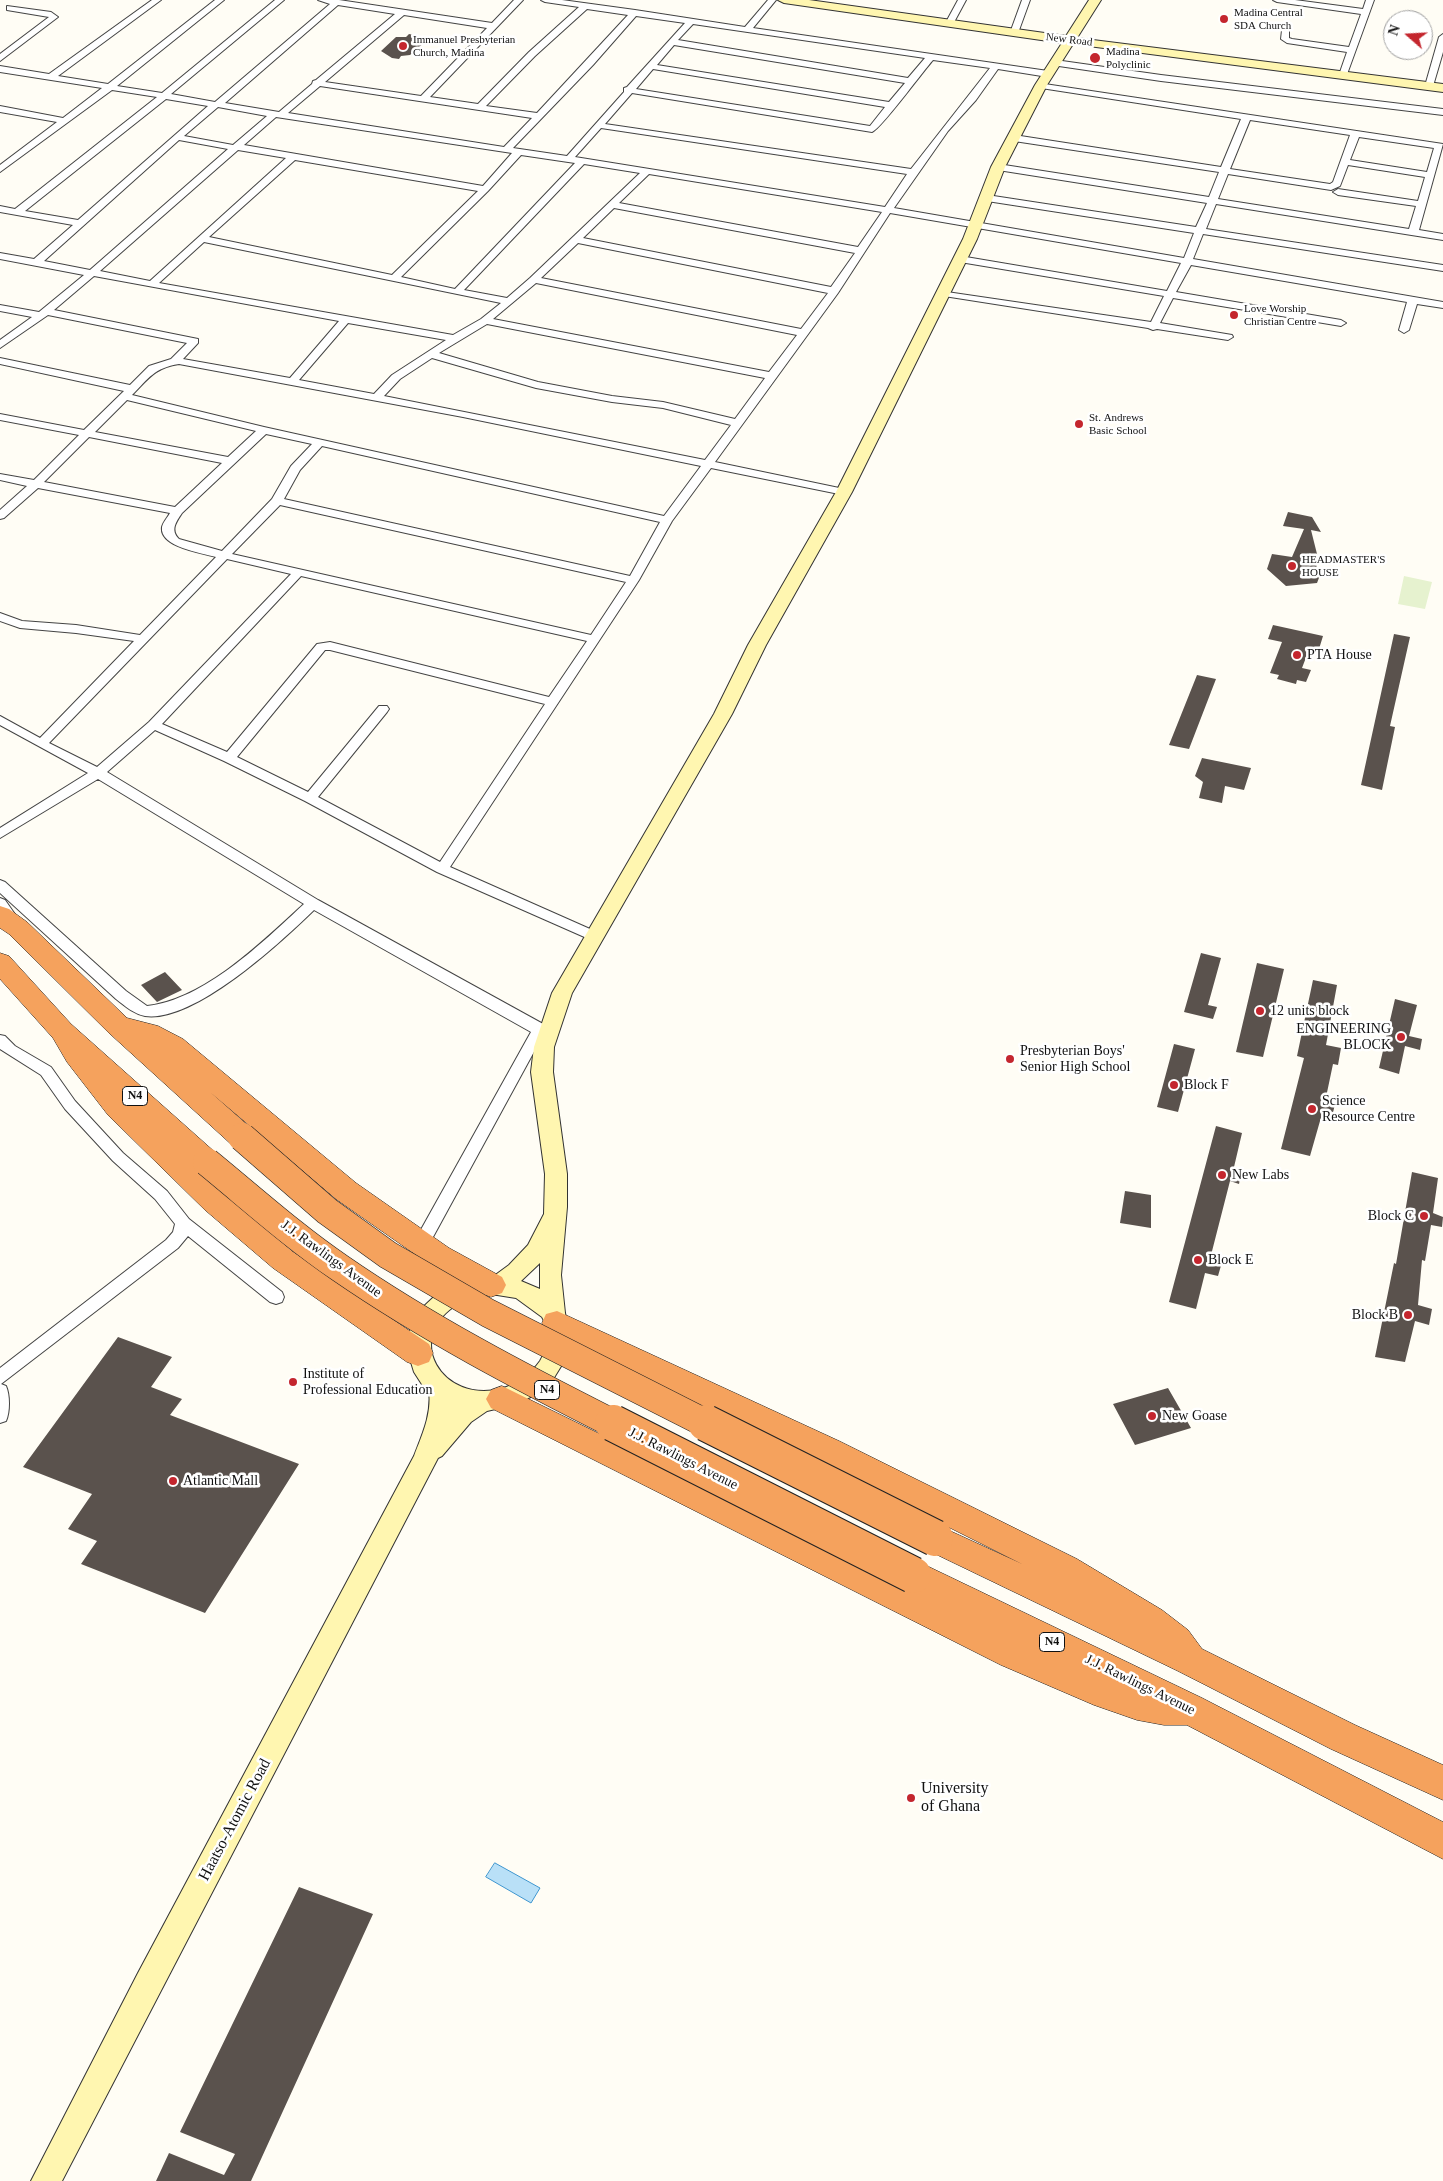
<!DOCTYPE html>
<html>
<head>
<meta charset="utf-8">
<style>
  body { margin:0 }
  #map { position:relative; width:1443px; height:2181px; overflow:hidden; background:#fffdf5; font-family:Georgia,serif }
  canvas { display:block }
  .north { position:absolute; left:1383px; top:10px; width:50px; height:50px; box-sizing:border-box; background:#fff; border:1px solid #a0a0a0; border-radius:50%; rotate:289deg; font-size:14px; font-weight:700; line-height:20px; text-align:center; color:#111 }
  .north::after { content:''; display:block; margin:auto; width:18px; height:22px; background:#c4262e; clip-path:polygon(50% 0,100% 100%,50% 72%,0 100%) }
</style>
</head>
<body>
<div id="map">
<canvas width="1443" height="2181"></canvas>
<div class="north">N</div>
</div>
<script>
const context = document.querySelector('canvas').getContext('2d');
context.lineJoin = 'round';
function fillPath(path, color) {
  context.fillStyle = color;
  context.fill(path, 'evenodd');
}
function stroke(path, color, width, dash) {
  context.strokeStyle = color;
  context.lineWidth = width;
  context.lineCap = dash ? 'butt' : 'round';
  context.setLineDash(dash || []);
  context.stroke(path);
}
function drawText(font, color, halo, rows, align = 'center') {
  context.font = font + ' Georgia,serif';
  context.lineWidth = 5;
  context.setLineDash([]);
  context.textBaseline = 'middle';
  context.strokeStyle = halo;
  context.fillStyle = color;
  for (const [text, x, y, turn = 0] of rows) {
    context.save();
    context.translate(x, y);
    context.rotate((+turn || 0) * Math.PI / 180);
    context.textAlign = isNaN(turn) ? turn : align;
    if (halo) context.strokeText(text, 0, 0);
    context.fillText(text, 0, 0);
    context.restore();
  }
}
const pitch = new Path2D(`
  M1404,576l28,6 -7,27 -27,-5z`);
const water = new Path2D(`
  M495,1863l45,25 -9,15 -45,-26z`);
const building = new Path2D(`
  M409,34l15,3 -3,3 4,2 -15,13 -9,1 -2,3 -7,-1 -11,-7 15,-14h10z
  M1288,512l24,5 9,15 -10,-2 7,28 -2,11 6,1 -5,13 -31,3 -19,-17 5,-15 20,3 12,-28 -21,-3z
  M1273,625l50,11 -4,13 -9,-2 -8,21 9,2 -5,12 -9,-2 -1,4 -19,-5 2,-4 -9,-2 12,-31 -14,-3z
  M1394,634l16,3 -20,89 5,1 -13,63 -21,-5z
  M1197,675l19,4 -27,70 -20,-4z
  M1202,758l49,10 -7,22 -19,-4 -3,17 -23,-5 4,-16 -8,-6z
  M1201,953l20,5 -13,47 9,2 -4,12 -29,-7z
  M1257,963l27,6 -21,88 -27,-5z
  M165,972l17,18 -25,12 -16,-17z
  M1313,980l24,5 -11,60 15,3 -3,17 -5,-1 -8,38 10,2 -3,13 -10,-3 -12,42 -29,-7 23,-91 -7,-2z
  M1395,999l22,6 -8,31 13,3 -2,11 -15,-4 -6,28 -20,-6z
  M1174,1044l21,5 -17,63 -21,-5z
  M1216,1126l26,7 -8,34 8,2 -3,15 -9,-3 -20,78 12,3 -4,14 -13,-3 -9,36 -27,-7z
  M1412,1172l26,6 -5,35 10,4 -1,10 -11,-2 -6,36 -3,-1 -4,45 14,4 -3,16 -14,-4 -10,41 -30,-5 19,-94 2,1z
  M1125,1191l26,4v33l-31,-5z
  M118,1337l54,20 -21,30 31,12 -12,16 129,49 -94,149 -124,-49 16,-23 -29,-12 24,-35 -69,-27z
  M1168,1388l23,40 -56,17 -22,-41z
  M299,1887l74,27 -122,267h-95l13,-28 55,22 11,-21 -55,-22z`);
const street = new Path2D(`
  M152,0h9l-103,76 50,8 107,-84h9l-107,86 45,7 113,-93h9l-113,94 44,8 115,-98 -12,-4h21l153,23 22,-23h9l-93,97 48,7 51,-52 50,-45 -34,-5 -4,-2h21l73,10 110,17 23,-27h8l-23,28 295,43 4,3 -4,3 -50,-8 -22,31 -28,31 -54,77 290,50 10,-25 -207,-32 -5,-3 5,-3 209,32 11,-24 -209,-33 -5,-3 5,-3 211,33 10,-25 -205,-31 -5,-3 5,-3 207,32 20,-48 -200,-31 -3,-1v-4l405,61 -24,86 24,4v6l-227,-36 -10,25 237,36v6l-240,-37 -10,25 250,43v6l-26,-4 -8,26 -5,3 -5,-3 8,-28 -216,-37 -15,27 165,28 5,3 -5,3 -168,-28 -13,25 72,12 1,2 -5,3 -71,-11 -4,1 -5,-2 -204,-32 -4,-1v-4l211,31 13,-26 -204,-34 -5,-3 5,-3 207,35 14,-28 -291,-50 -52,80 -123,169 129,27 6,3 -6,3 -133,-27 -39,53 -33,59 -189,287 149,66 2,3 -2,3h-10l-152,-67 -132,-71 -81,-40 -69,-31 -48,42 211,128 236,130 2,4 -2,4 -5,1 -7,-2 -115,211 -6,2 -6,-2 -2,-4 118,-212 -217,-122c-33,32 -120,113 -169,106 -11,-2 -20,-10 -29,-17l-116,-106v-13l5,2 121,109 21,15c57,-6 116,-64 157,-102l-206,-125 -98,59v-10l88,-55 -88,-48v-9l40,22 94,-97 -58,-8 -56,-5 -20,-7v-8l22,8 54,4 64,10 76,-78c-14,-4 -57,-10 -54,-30 1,-5 6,-10 8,-14l-132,-25 -34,30 -4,1v-9l27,-24 -27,-6v-6l34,6 45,-45 -79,-15v-6l84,16 40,-39 -124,-27v-6l130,27 19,-19 22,-7 16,-16 -139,-28 -48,33v-8l32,-23 -32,-6v-6l39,7 45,-37 -84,-16v-6l34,6 39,-34 -73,-13v-6l15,3 142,-112 -45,-7 -112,82v-7l57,-43 -57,-10v-6l63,12 39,-30 -102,-16v-6l49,8zM338,5l57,9 -79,66 -3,1 -1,3 -33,28 -54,-9zM587,9l41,6 -91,98 -51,-7 49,-50zM404,15l83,13 -66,68 -96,-14zM636,16l49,7 -58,64 -3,1v4l-57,64 -54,-8 80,-83zM693,24l232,34 -17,20 -230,-38zM674,45l231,38 -16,19 -232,-37zM933,60l57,8 -79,101 -306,-45 27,-31 240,39c9,-3 51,-61 61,-72zM653,69l232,38 -15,19 -234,-37zM320,86l212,32 -28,29 -216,-34zM166,99l42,7 -130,114 -53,-9zM218,107l49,9 -34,29 -49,-9zM276,117l236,36 -29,33 -239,-41zM1250,120l100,15 -17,47 -3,2 -100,-15zM601,128l306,46 -22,33 -310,-50zM1359,137l75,11 -7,24 -77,-12zM179,140l49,9 -138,121 -46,-9zM238,150l48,8 -136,123 -50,-10zM521,155l54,8 -120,126 -54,-12 87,-86zM295,160l183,31 -86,84 -183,-38zM584,164l56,9 -110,105 -23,20 -43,-8zM1348,165l77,12 -7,24 -80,-12 -5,3 5,3 78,11 -7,23 -191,-30 10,-25 103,16 9,-4zM649,174l233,38 -24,35 -239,-44zM614,208l241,45 -24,34 -248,-49zM204,242l297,61 -20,16 -28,16 -294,-52zM578,243l250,50 -27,36 -260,-51zM94,276l245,45 -49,57 -107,-19 15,-16v-4l-144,-29zM536,283l261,52 -28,37 -276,-53zM348,323l98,17 -54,35 -18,19 -75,-14zM487,324l278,54 -30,41 -72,-17 -51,-6 -74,-14 -99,-29zM432,358l104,30 76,14 51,6 68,17 -26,35 -321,-64 16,-17zM179,364l284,53 238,49 -37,50 -400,-89 -132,-32c17,-17 22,-27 47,-31zM127,400l129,31 -28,26 -133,-25zM266,434l46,10 -21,22 -19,33 -50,52 -43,-12c-9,-9 -3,-17 3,-26zM89,437l133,26 -47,44 -131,-25zM322,446l338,76 -30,54 -346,-77 16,-29zM280,505l346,77 -35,53 -359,-81zM227,559l64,15 -142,148 -52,45 -48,-24zM301,576l286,65 -38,56 -219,-55 -13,2 -90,108 -65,-28zM325,650h5l215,54 -105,158 -122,-65 69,-85 2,-3 -2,-3h-8l-71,86 -71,-35z
  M958,0h8l-14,26h-6l-1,-2z
  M1022,0h8l-12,33 -7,2 -1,-2z
  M1273,0h22l68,9 3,-9h8l-28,77 -7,-2 8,-23 -60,-9 -6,-4 1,-9 7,-2v10l3,1 57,8 12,-33 -84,-12z
  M7,6l44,6 7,5 -58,44v-7l49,-37 -42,-7z
  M1443,34v18l-10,34 -7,2 -1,-2 14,-49z
  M1055,60l106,15 282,34v6l-282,-34 -109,-16 -1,-2z
  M0,898l5,2 14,20 2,3 -2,3h-10l-9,-13z
  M0,1035l5,1 10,10 36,21 24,34 48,52 44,38 22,28 93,73 2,5 -2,5 -6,2 -6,-2 -82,-66 -10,12 -177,136 5,2c4,9 4,26 0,35l-6,2v-55l166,-128 7,-8 2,-8 -20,-25 -42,-38 -48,-52 -24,-34 -41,-26z`);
const secondary = new Path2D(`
  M778,0h31l257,36 23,-36h12l-24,38 366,46v8l-370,-48 -26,41 -42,82 -28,72 -125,253 -86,153 -34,69 -160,279 -18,54 -1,25 14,102v33l-6,68 4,38 5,24 -2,14 -5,12 -11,18 -10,10 -25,13 -30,7 -16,11 -29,34 -4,2 -376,723h-31l107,-208 276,-517c8,-21 18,-42 15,-65l-6,-5 -9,-14 -7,-23 2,-17 12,-23 16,-15 10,-6 47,-12 15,-11 19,-20 16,-31 1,-40 -14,-102 3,-25 18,-54 162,-279 34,-69 88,-153 127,-253 28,-72 44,-82 27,-42 -278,-40zM540,1263v26l-19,-8zM491,1294l25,4 26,19c7,11 5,33 -2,44 -9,13 -24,24 -40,28 -58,14 -98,-51 -42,-85 10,-6 22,-7 33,-10z`);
const highway = new Path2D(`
  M0,906l9,3 18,13 100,96 31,8 25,13 173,144 93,65 53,29 4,8 -4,8 -11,4 -11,-4 -51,-29 -93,-65 -126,-107 42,37 4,8 -4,8 -10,3 -10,-3 -123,-112 -100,-99 -9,-6z
  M0,953l9,3 62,68 146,130 4,8 -4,8 -10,3 -6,-2 24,23 68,58 136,92 4,9 -4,9 -11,4 -11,-4 -134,-94 -68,-58 -97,-95 -41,-53 -14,-24 -53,-59z
  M557,1311l282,130 238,118 85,51 26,20 14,19 153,76 88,40v35l-112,-51 -153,-78 -255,-123 -4,-10 4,-10 12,-4 87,40 -205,-103 -271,-129 -4,-9 4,-9z
  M502,1386l397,195 -3,-6 5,-10 12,-5 12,5 277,133 241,124v37l-256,-134h-23l-27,-5 -43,-15 -93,-40 -510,-257 -5,-9 5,-9z`);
const highwayBridgeFar1 = new Path2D(`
  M242,1137l85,74 61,44 100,58 221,112
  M207,1162c44,36 86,74 133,106 87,60 181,109 276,157`);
const highwayBridge = new Path2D(`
  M613,1423l300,152
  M706,1423l229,115`);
const markers = [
  [1224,19,5,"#c4262e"],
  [403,46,5,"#c4262e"],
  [1095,58,6,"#c4262e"],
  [1234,315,5,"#c4262e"],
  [1079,424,5,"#c4262e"],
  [1292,566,5,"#c4262e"],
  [1297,655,5,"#c4262e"],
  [1260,1011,5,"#c4262e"],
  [1401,1037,5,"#c4262e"],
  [1010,1059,5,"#c4262e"],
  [1174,1085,5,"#c4262e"],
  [1312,1109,5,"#c4262e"],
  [1222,1175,5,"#c4262e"],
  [1424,1216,5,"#c4262e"],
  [1198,1260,5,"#c4262e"],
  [1408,1315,5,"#c4262e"],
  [293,1382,5,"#c4262e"],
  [1152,1416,5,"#c4262e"],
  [173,1481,5,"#c4262e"],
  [911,1798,5,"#c4262e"]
];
const farPoinames = [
  ["Madina Central",1234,13],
  ["SDA Church",1234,26],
  ["Immanuel Presbyterian",413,40],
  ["Church, Madina",413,53],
  ["Madina",1106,52],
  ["Polyclinic",1106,65],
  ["Love Worship",1244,309],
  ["Christian Centre",1244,322],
  ["St. Andrews",1089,418],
  ["Basic School",1089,431],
  ["HEADMASTER'S",1302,560],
  ["HOUSE",1302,573]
];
const farStreetnames = [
  ["New Road",1069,40,7]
];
const shields = [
  [135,1096,25],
  [547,1390,25],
  [1052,1642,25]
];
const shieldNames = [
  ["N4",135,1096],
  ["N4",547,1390],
  ["N4",1052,1642]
];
const poiNames = [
  ["PTA House",1307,655],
  ["12 units block",1270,1011],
  ["ENGINEERING",1391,1029,"right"],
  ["BLOCK",1391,1045,"right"],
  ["Presbyterian Boys'",1020,1051],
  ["Senior High School",1020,1067],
  ["Block F",1184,1085],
  ["Science",1322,1101],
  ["Resource Centre",1322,1117],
  ["New Labs",1232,1175],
  ["Block C",1414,1216,"right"],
  ["Block E",1208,1260],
  ["Block B",1398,1315,"right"],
  ["Institute of",303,1374],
  ["Professional Education",303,1390],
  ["New Goase",1162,1416],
  ["Atlantic Mall",183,1481]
];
const streetNames = [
  ["J.J. Rawlings Avenue",331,1259,36],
  ["J.J. Rawlings Avenue",683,1459,27],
  ["J.J. Rawlings Avenue",1140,1685,26]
];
const nearPoinames = [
  ["University",921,1789],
  ["of Ghana",921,1807]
];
const nearStreetnames = [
  ["Haatso-Atomic Road",235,1820,-62]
];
fillPath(pitch, '#e6f2cf');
fillPath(water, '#b9e0f7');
stroke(water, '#3f96cf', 1);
fillPath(building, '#5a524d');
stroke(street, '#444', 2);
stroke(secondary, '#333', 2);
stroke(highway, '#222', 1);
fillPath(street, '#fff');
fillPath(secondary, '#fff6b0');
fillPath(highway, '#f5a25d');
stroke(highwayBridgeFar1, '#222', 29, []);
stroke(highwayBridge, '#222', 38, []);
stroke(highwayBridgeFar1, '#f5a25d', 28);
stroke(highwayBridge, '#f5a25d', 36);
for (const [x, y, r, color] of markers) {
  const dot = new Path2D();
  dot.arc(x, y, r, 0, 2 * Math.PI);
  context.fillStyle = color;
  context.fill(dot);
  stroke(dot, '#fff', 2);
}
drawText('11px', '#111', '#fff', farPoinames, 'left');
drawText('11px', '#111', '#fff', farStreetnames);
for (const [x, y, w] of shields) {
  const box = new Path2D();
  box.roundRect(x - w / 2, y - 9.5, w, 19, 4);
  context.fillStyle = '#fff';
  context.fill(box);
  stroke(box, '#111', 1);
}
drawText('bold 12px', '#111', null, shieldNames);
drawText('14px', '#111', '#fff', poiNames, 'left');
drawText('14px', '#111', '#fff', streetNames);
drawText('16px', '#111', '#fff', nearPoinames, 'left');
drawText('16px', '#111', '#fff', nearStreetnames);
</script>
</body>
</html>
